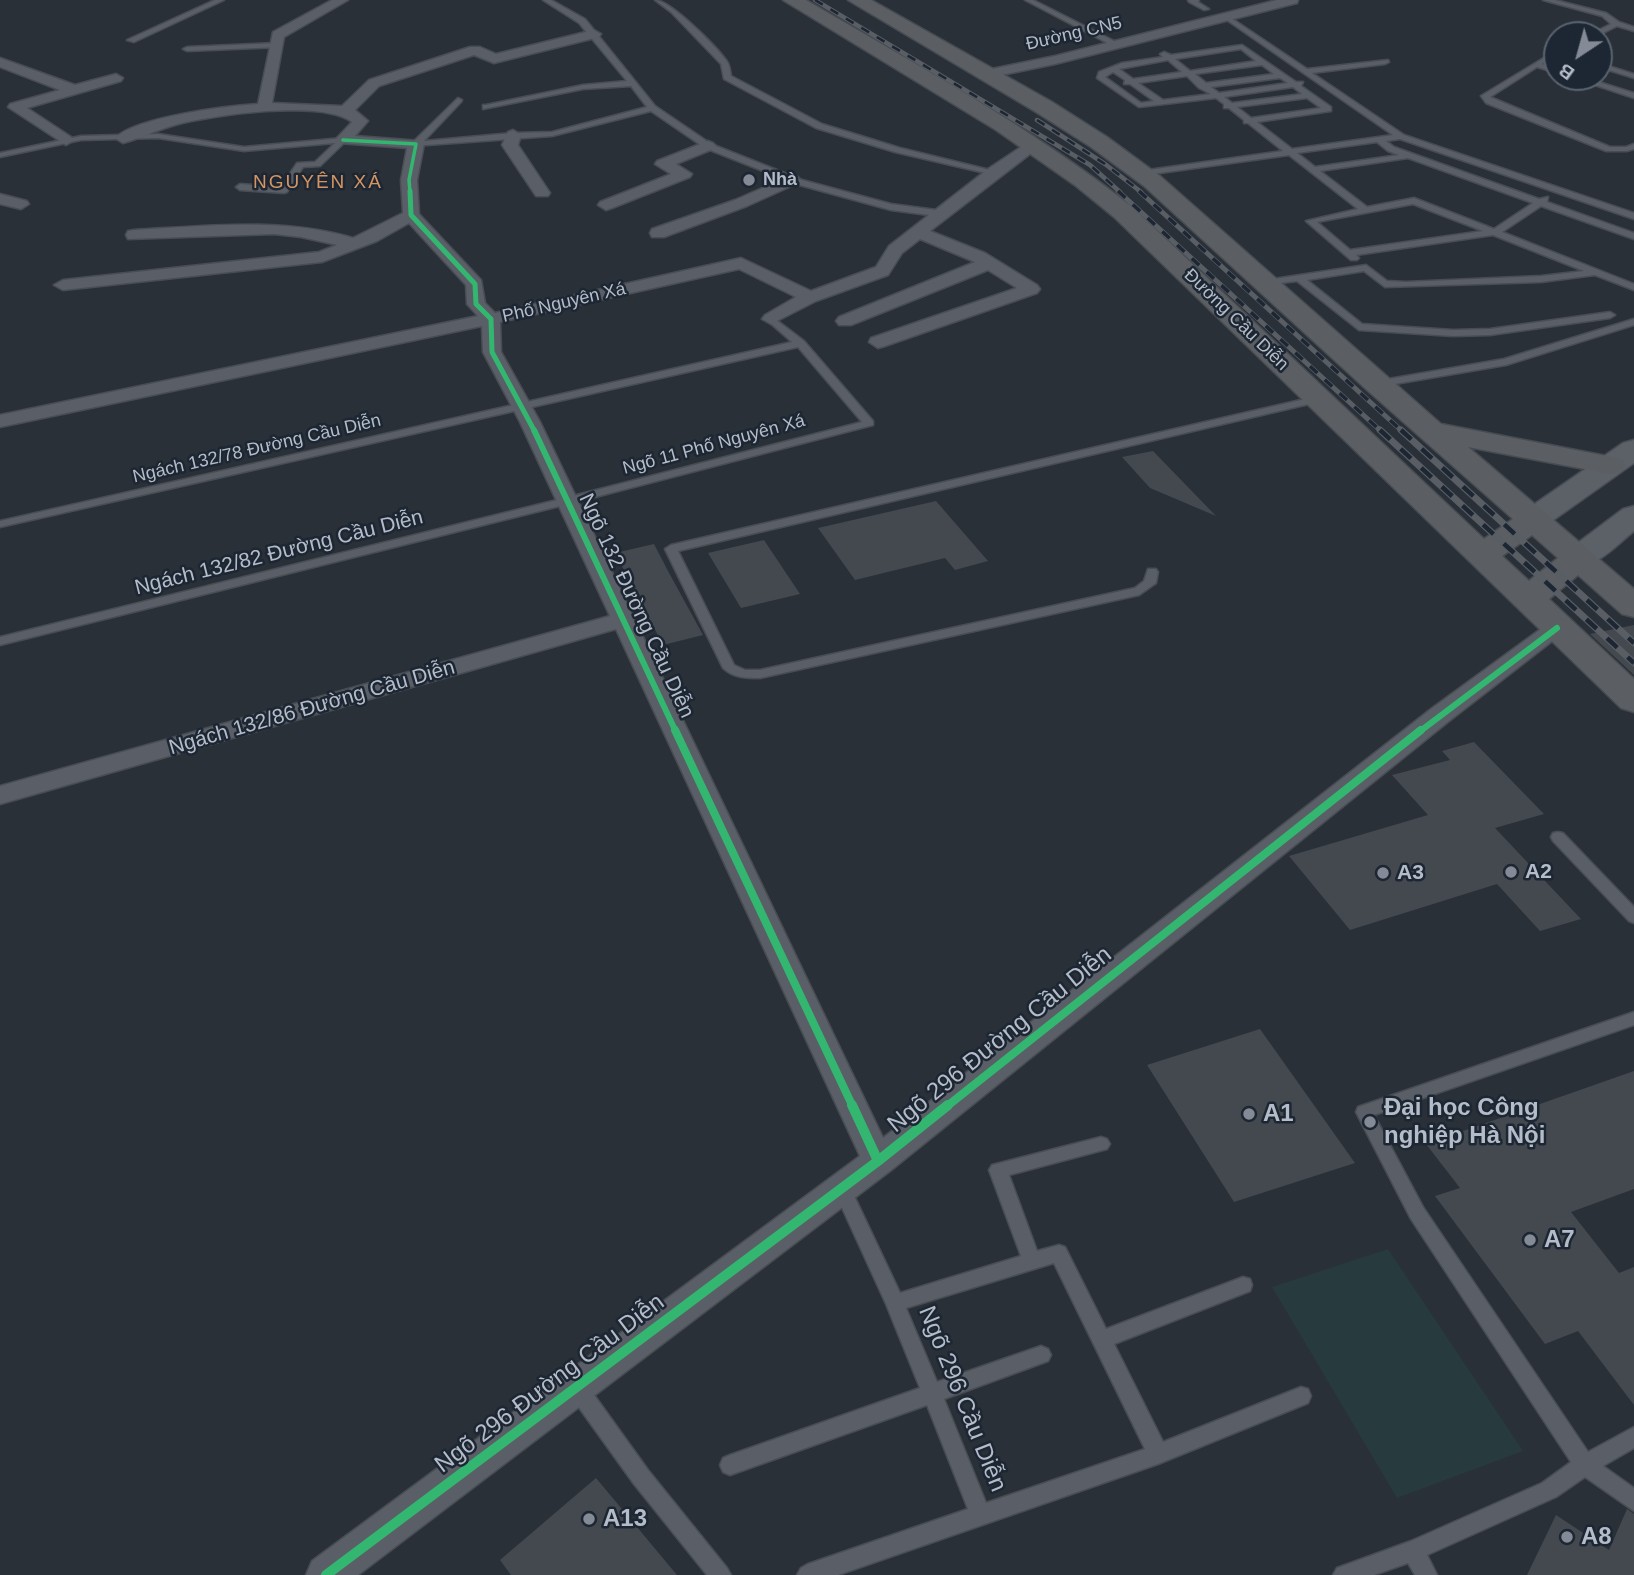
<!DOCTYPE html>
<html>
<head>
<meta charset="utf-8">
<style>
  body { margin:0 }
  #map { position:relative; width:1634px; height:1575px; overflow:hidden; background:#2a3038; font-family:Arial,sans-serif }
  canvas { display:block }
  .north { position:absolute; left:1543px; top:21px; width:70px; height:70px; box-sizing:border-box; background:#1d2633; border:2px solid #59626f; border-radius:50%; rotate:216deg; font-size:19px; font-weight:700; line-height:28px; text-align:center; color:#b4bcc9 }
  .north::after { content:''; display:block; margin:auto; width:24px; height:32px; background:#848b96; clip-path:polygon(50% 0,100% 100%,50% 72%,0 100%) }
</style>
</head>
<body>
<div id="map">
<canvas width="1634" height="1575"></canvas>
<div class="north">B</div>
</div>
<script>
const context = document.querySelector('canvas').getContext('2d');
context.lineJoin = 'round';
function fillPath(path, color) {
  context.fillStyle = color;
  context.fill(path, 'evenodd');
}
function stroke(path, color, width, dash) {
  context.strokeStyle = color;
  context.lineWidth = width;
  context.lineCap = dash ? 'butt' : 'round';
  context.setLineDash(dash || []);
  context.stroke(path);
}
function drawText(font, color, halo, rows, align = 'center') {
  context.font = font + ' Arial,sans-serif';
  context.lineWidth = 5;
  context.setLineDash([]);
  context.textBaseline = 'middle';
  context.strokeStyle = halo;
  context.fillStyle = color;
  for (const [text, x, y, turn = 0] of rows) {
    context.save();
    context.translate(x, y);
    context.rotate((+turn || 0) * Math.PI / 180);
    context.textAlign = isNaN(turn) ? turn : align;
    if (halo) context.strokeText(text, 0, 0);
    context.fillText(text, 0, 0);
    context.restore();
  }
}
const green = new Path2D(`
  M1388,1249l135,202 -126,47 -125,-211z`);
const building = new Path2D(`
  M1153,451l63,65 -66,-28 -28,-31z
  M936,501l52,60 -33,9 -10,-12 -90,22 -37,-52z
  M764,540l36,54 -59,14 -33,-55z
  M654,544l14,27 35,64 -40,10 -48,-92z
  M1634,625v50l-44,-41z
  M1474,742l70,72 -49,14 86,91 -41,12 -43,-47 -147,46 -61,-74 139,-41 -36,-40 58,-15 -8,-9z
  M1260,1029l95,134 -121,39 -87,-137z
  M1634,1071v118l-63,23 48,61 15,-6v138l-56,-74 -33,13 -110,-148 25,-8 -34,-44z
  M596,1478l81,97h-166l-11,-15z
  M1627,1509l7,5v61h-107l29,-60 53,35z`);
const service = new Path2D(`
  M215,0h9l-90,42 -7,-2z
  M543,0h8l34,19 70,87 56,38 91,36 89,24 53,7 4,3 -4,3 -53,-7 -95,-26 -91,-36 -54,-37 -99,25 -139,10v-4l45,-44 4,2 -1,2 -37,39 89,-8 39,-1 95,-25 -16,-21 -48,3 -100,20v-4h3l97,-20 44,-4 -48,-58z
  M655,0c15,0 61,46 71,60 4,5 4,10 5,16l91,48 78,24 98,24 -4,3 -99,-23 -79,-24 -92,-49 -3,-15 -50,-52z
  M1025,0h8l87,44 -7,2z
  M1188,0h11l-1,2 11,7 -5,1 -15,-8z
  M1543,0h12l51,13 13,9 15,5v4l-17,-5 -18,9h-10l22,-11 -9,-8z
  M1224,16h4l79,53 81,-9 1,2 -4,2 -73,9 92,62 230,78v6l-234,-80 -14,2 8,6 145,52 9,-2 -1,5 87,31v6l-93,-33 -39,26 132,52v6l-39,-15 -54,7 -156,5 -21,-16 -57,9 55,44 91,6 37,-1 120,-17 5,3 -5,3 -120,17 -37,1 -94,-6 -62,-49 -33,4v-4l3,-1 99,-15 21,16 19,1 135,-6 43,-5 -91,-36 -137,20 3,3 -2,2h-6l-45,-39 52,-12 -69,-54 -151,21 -1,-2 4,-3 142,-20 -35,-28h-4v-3l-15,-12h-5v-4l-8,-6 -77,9 -42,-29 2,-6 23,-9 41,-6 -3,-3 4,-2 7,3 71,-10 54,37h7l-2,4 30,21v4l-74,11 35,27 101,-14 -169,-117zM1241,49l15,12 -66,10 -15,-12zM1168,60l14,12 -49,7 -14,-10zM1262,65l12,9 -68,9 -11,-9zM1113,72l12,8 -1,4h6l24,17 -13,2 -36,-26zM1187,76l12,12 12,6 -48,6 -25,-17zM1280,78l8,5 -69,10 -8,-6zM1293,87l9,7 -70,9 -8,-6zM1307,98l14,10 -70,10 -14,-11zM1377,142l11,9 11,4 -84,12 -18,-14zM1408,158l125,45 -39,26 -80,-31 -47,9 -47,-36zM1413,204l70,27 -133,19 -33,-28z
  M277,43l4,2 -1,2 -93,4 -4,-2 4,-2z
  M1557,50v5l-15,9 15,5v4l-20,-6 -47,30 120,50h16l8,-3v5l-7,2h-21l-120,-48 -5,-7z
  M1599,63l35,11v4l-35,-11z
  M1571,77h12l51,16v5z
  M158,134l86,13 99,-9 4,2 -27,26 -17,1 -16,25 -3,1 -44,-3 -4,-3 4,-3 41,3 16,-24 18,-1 20,-19 -91,8 -86,-13 -77,2 -81,17v-4l81,-17z
  M771,316l33,25 69,80v4l-301,78 -572,142v-8l565,-139 297,-76 -64,-75 -798,180v-6l792,-179 -24,-21 -2,-2z
  M1634,319v6l-128,40 -129,22 -5,-3 5,-3 127,-22z
  M1318,396l4,1v4l-644,150 56,114 11,5h15l375,-82 9,-7 4,-12h8l2,3 -2,11 -17,12 -379,83c-14,0 -27,0 -37,-10l-58,-119 6,-4z
  M1558,832l5,1 71,74v16l-5,-2 -76,-80 -2,-4 2,-4z
  M1634,1012v13l-260,90 49,92 165,245 46,-25v21l-31,18 31,22v23l-49,-34 -29,20 -129,58 10,20h-22l-7,-12 -34,12h-41l4,-7 74,-27 131,-58 29,-21 -160,-243 -55,-107 2,-5z
  M1101,1137l6,2 3,5 -3,5 -98,26 28,76 22,-6 6,2 41,82 137,-52 7,2 2,6 -2,6 -136,53 49,98 138,-55 7,2 3,7 -3,7 -150,61 -320,111h-41l4,-7 7,-4 160,-55 -41,-104 -197,70 -7,-3 -3,-7 3,-7 7,-3 190,-67 -34,-84 -53,-116 3,-5 6,-3 6,3 52,110 121,-37 -32,-86 3,-5zM1054,1263l91,186 -159,54 -42,-104 104,-38 3,-6 -3,-6 -7,-3 -104,36 -31,-74z
  M577,1379l7,2 64,89 79,98 4,7h-24l-73,-91 -64,-89 -3,-7 3,-7z`);
const minor = new Path2D(`
  M332,0h16l-64,37 -12,66 70,3 27,-26 101,-33h10l16,7 98,-24 7,4 -2,3 -105,26 -20,-8 -95,31 -24,24 13,11 -13,15 66,5 3,3 -7,36 2,34 62,66 4,23 10,10 246,-55 70,33 65,-24 13,-21 99,-77 42,-28h10l3,3 -113,87 55,22 52,32 3,4 -3,4 -152,53 -7,2 -9,-6 2,-4 146,-50 -29,-18 -137,55h-12l-3,-4 3,-4 136,-55 -55,-23 -18,14 -14,22 -72,26 -45,23 -9,-5 3,-4 31,-18 -57,-28 -239,53 1,30 39,70 343,716 548,-429 118,-86 8,-2 8,2 4,5 -120,93 -559,450 -532,404h-52l6,-14 548,-405 -244,-527 -616,175v-18l610,-170 -90,-194 -37,-70 -1,-26 -482,101v-12l478,-99 -11,-12 -1,-19 -57,-62 -32,18 -55,21 -259,28 -9,-5 9,-5 256,-28 18,-7 -36,-8 -27,-3 -146,5 -2,-4 2,-4 6,-1c73,-4 147,-13 219,8l50,-25 -2,-33 6,-32 -69,-5 -3,-3 17,-18c-30,-23 -140,-7 -177,3 -18,5 -34,13 -52,18l-8,-5c21,-21 111,-32 143,-34l15,-72z
  M1277,0h21l-1,3 -242,61 -68,14 -7,-4 2,-3 73,-15z
  M0,58l75,27 41,-11 7,4 -2,3 -94,27 44,29 3,3 -8,5 -58,-38 2,-3 50,-14 -60,-23z
  M513,130l8,5 -3,10 32,48 -2,3h-12l-34,-51 6,-13z
  M708,141l5,2 3,3 -3,3 -37,15 16,10 -2,3 -78,31 -6,2 -8,-5 2,-3 71,-28 -16,-10 2,-3z
  M792,175l6,2 2,3 -2,3 -51,23 -83,31h-12l-2,-4 2,-4 83,-29z
  M0,194l27,7 2,3 -8,5 -21,-5z`);
const primary = new Path2D(`
  M1634,440v23l-89,63 -11,3 -11,-3 -5,-7 5,-7 100,-69z
  M1634,506v25c-20,16 -40,41 -67,34l-4,-7 4,-7 56,-42z`);
const trunk = new Path2D(`
  M783,0h23c111,65 224,126 326,207l352,332 29,-20 -146,-129 -223,-204 -53,-39 -55,-35 -188,-112h23l181,102 55,35 53,39 281,248 181,35 4,6 -4,6 -11,3 -143,-27 166,142v28l-12,-3 -44,-39 -29,24 85,80v33l-13,-4 -507,-491 -38,-31 -80,-56zM1532,535l26,23 -29,23 -27,-25z`);
const railFar2 = new Path2D(`
  M815,0l275,165 30,27
  M1037,120l68,44 36,28`);
const railFar1 = new Path2D(`
  M1118,191l264,241
  M1139,191l264,241`);
const rail = new Path2D(`
  M1380,430l254,233
  M1401,430l233,213`);
const cyclewayFar4 = new Path2D(`
  M343,140l73,4 -7,36 1,12`);
const cyclewayFar3 = new Path2D(`
  M410,191l1,24 64,69 1,20 15,15 1,33 43,80`);
const cyclewayFar2 = new Path2D(`
  M534,430l142,302
  M1419,732l138,-104`);
const cyclewayFar1 = new Path2D(`
  M675,730l178,377
  M946,1107l475,-377`);
const cycleway = new Path2D(`
  M852,1105l26,56
  M326,1575l552,-414 70,-56`);
const markers = [
  [749,180,7,"#848b96"],
  [1511,872,7,"#848b96"],
  [1383,873,7,"#848b96"],
  [1249,1114,7,"#848b96"],
  [1370,1122,7,"#848b96"],
  [1530,1240,7,"#848b96"],
  [589,1519,7,"#848b96"],
  [1567,1537,7,"#848b96"]
];
const farStreetnames = [
  ["Đường CN5",1074,34,-13],
  ["Phố Nguyên Xá",564,303,-13],
  ["Đường Cầu Diễn",1236,320,44],
  ["Ngõ 11 Phố Nguyên Xá",714,445,-15],
  ["Ngách 132/78 Đường Cầu Diễn",257,449,-13]
];
const farPoinames = [
  ["Nhà",763,180]
];
const farNeighbourhoodnames = [
  ["NGUYÊN XÁ",318,183]
];
const streetNames = [
  ["Ngách 132/82 Đường Cầu Diễn",279,553,-14],
  ["Ngõ 132 Đường Cầu Diễn",636,606,65],
  ["Ngách 132/86 Đường Cầu Diễn",312,708,-16]
];
const poiNames = [
  ["A2",1525,872],
  ["A3",1397,873]
];
const nearStreetnames = [
  ["Ngõ 296 Đường Cầu Diễn",1000,1040,-39],
  ["Ngõ 296 Đường Cầu Diễn",550,1384,-37],
  ["Ngõ 296 Cầu Diễn",962,1399,68]
];
const nearPoinames = [
  ["Đại học Công",1384,1108],
  ["nghiệp Hà Nội",1384,1136],
  ["A1",1263,1114],
  ["A7",1544,1240],
  ["A13",603,1519],
  ["A8",1581,1537]
];
fillPath(green, '#273a3e');
fillPath(building, '#444950');
stroke(service, '#484c53', 3);
stroke(minor, '#484c53', 3);
stroke(primary, '#484c55', 3);
stroke(trunk, '#474c53', 3);
fillPath(service, '#5a5e66');
fillPath(minor, '#5a5e66');
fillPath(primary, '#5c6168');
fillPath(trunk, '#5b5f64');
stroke(railFar2, '#595d64', 4.5);
stroke(railFar1, '#595d64', 5);
stroke(rail, '#595d64', 7);
stroke(railFar2, '#1d2633', 2.5, [9]);
stroke(railFar1, '#1d2633', 3.5, [10]);
stroke(rail, '#1d2633', 4.5, [14]);
stroke(cyclewayFar4, '#33b770', 3.5);
stroke(cyclewayFar3, '#33b770', 5);
stroke(cyclewayFar2, '#33b770', 6);
stroke(cyclewayFar1, '#33b770', 8);
stroke(cycleway, '#33b770', 10);
for (const [x, y, r, color] of markers) {
  const dot = new Path2D();
  dot.arc(x, y, r, 0, 2 * Math.PI);
  context.fillStyle = color;
  context.fill(dot);
  stroke(dot, '#1d2633', 2.5);
}
drawText('18px', '#b4bcc9', '#1d2633', farStreetnames);
drawText('bold 18px', '#b4bcc9', '#1d2633', farPoinames, 'left');
context.letterSpacing = '2px';
drawText('19px', '#d59563', '#1d2633', farNeighbourhoodnames);
context.letterSpacing = '0px';
drawText('21px', '#b4bcc9', '#1d2633', streetNames);
drawText('bold 21px', '#b4bcc9', '#1d2633', poiNames, 'left');
drawText('24px', '#b4bcc9', '#1d2633', nearStreetnames);
drawText('bold 24px', '#b4bcc9', '#1d2633', nearPoinames, 'left');
</script>
</body>
</html>
